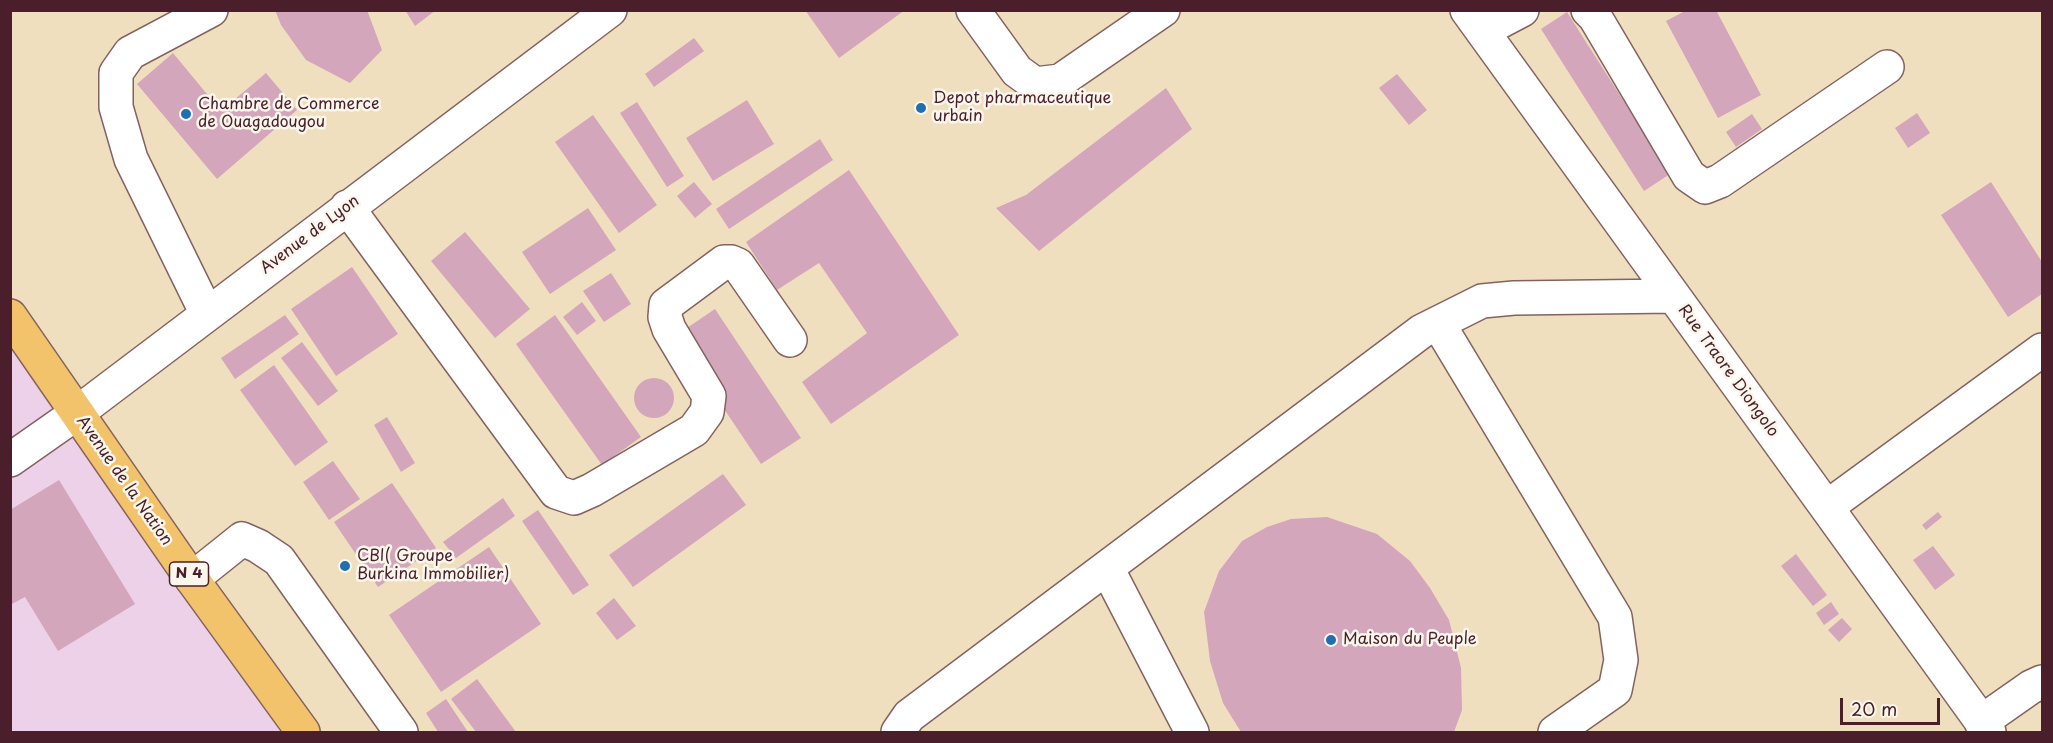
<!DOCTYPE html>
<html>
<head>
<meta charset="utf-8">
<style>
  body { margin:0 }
  #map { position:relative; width:2053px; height:743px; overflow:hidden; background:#efdfbf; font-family:"Playpen Sans",sans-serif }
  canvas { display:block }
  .frame { position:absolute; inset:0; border:12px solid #4a1f2b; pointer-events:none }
  .scale { position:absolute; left:1840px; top:698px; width:100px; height:27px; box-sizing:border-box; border:3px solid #4a1f2b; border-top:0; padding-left:8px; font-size:18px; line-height:21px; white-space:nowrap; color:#4a1f2b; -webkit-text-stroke:4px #fbf7ec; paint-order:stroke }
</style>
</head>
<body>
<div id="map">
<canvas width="2053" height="743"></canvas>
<div class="frame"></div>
<div class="scale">20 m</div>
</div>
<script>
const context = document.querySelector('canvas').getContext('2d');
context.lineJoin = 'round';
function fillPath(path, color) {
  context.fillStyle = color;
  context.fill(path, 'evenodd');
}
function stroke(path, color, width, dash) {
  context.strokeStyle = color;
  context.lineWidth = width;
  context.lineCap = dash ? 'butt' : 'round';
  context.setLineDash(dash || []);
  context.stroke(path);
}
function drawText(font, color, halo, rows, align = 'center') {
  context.font = font + ' "Playpen Sans",sans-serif';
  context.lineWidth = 5;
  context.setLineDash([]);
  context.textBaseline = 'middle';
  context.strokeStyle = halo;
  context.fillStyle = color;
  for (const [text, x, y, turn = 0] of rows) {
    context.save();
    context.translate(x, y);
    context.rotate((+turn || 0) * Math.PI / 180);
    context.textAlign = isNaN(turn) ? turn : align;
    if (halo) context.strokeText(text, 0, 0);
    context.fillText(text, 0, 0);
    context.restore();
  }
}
const built = new Path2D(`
  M11,314l289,418h-289z`);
const building = new Path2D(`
  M275,10h92l15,40 -32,33 -44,-23 -25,-35z
  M405,10h31l-21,16z
  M805,10h100l-66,48z
  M1687,10h29l45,85 -43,23 -52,-97z
  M1567,12l103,162 -26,17 -103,-162z
  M694,38l10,13 -50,36 -9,-13z
  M173,53l48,58 45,-38 31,37 -80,69 -80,-95z
  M1397,74l30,36 -18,15 -30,-37z
  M1166,88l26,41 -153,122 -43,-43 30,-13z
  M747,100l27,44 -61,37 -27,-43z
  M637,102l47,74 -17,11 -47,-74z
  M1917,113l13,20 -22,15 -13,-20z
  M1752,114l10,15 -26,18 -10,-15z
  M593,115l64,90 -38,28 -64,-91z
  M820,139l13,21 -104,69 -13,-20z
  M849,170l110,165 -128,89 -29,-42 65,-49 -48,-70 -42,27 -31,-48z
  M694,182l18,22 -17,14 -18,-22z
  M1991,182l51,80v32l-34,23 -67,-102z
  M588,208l28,42 -66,44 -28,-42z
  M465,232l65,77 -35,29 -64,-77z
  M352,267l46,67 -62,42 -45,-67z
  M611,273l20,31 -27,18 -21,-31z
  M582,302l14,19 -19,14 -14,-18z
  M715,309l86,129 -40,26 -86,-128z
  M285,315l14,19 -64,45 -14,-21z
  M555,315l86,122 -39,28 -86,-121z
  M302,342l36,49 -20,15 -37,-48z
  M274,365l54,77 -33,24 -55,-76z
  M634 398a20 20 0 1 1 40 0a20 20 0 1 1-40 0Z
  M387,417l28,46 -14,9 -27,-47z
  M333,461l27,38 -31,21 -26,-38z
  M723,474l23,31 -113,82 -24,-32z
  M59,480l76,124 -77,47 -33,-54 -15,8v-95z
  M392,483l44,65 -58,39 -44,-65z
  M503,498l12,18 -59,42 -13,-16z
  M538,510l51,75 -16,10 -51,-74z
  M1938,512l4,5 -16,13 -4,-5z
  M1327,517l50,17 33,27 20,27 19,32 12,48 1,42 -8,22h-213l-18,-29 -13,-42 -6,-49 15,-41 23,-30 25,-14 24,-8z
  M1933,546l22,29 -20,15 -22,-30z
  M489,547l52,77 -100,68 -52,-77z
  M1796,554l31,41 -14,11 -32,-40z
  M614,598l22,28 -19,14 -21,-27z
  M1831,602l8,12 -15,11 -8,-12z
  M1842,618l10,11 -13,13 -11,-12z
  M477,679l39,53h-40l-25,-33z
  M446,699l22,33h-30l-12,-19z`);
const minor = new Path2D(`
  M973,10l44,61 18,13 25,-3 103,-71
  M1467,10l522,722
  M1588,10l7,7 94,159 16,11 15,-6 167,-114
  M1482,31l40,-21
  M347,207l209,285 18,6 18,-8 102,-60 13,-18 2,-16 -40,-67 -4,-12 1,-12 58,-43h7l7,3 52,75
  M207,314l-76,-155 -15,-52v-34l14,-20 81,-43
  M1438,323l177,294 6,43 -6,30 -60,42
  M10,460l67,-47 533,-403
  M1827,507l215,-157
  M1107,568l85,164
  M192,579l50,-40 16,7 21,14 122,172
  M1981,722l50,-35 11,-5
  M898,732l11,-16 513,-385 60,-30 32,-3 159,-2`);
const highway = new Path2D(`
  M10,316l182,263 111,153`);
const markers = [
  [921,108,6,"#1f6fb2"],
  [186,114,6,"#1f6fb2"],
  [345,566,6,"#1f6fb2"],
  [1331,640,6,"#1f6fb2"]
];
const shields = [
  [189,574,39]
];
const shieldNames = [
  ["N 4",189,574]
];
const poiNames = [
  ["Depot pharmaceutique",933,99],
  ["urbain",933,117],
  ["Chambre de Commerce",198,105],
  ["de Ouagadougou",198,123],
  ["CBI( Groupe",357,557],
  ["Burkina Immobilier)",357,575],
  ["Maison du Peuple",1343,640]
];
const streetNames = [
  ["Avenue de Lyon",310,235,-37],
  ["Rue Traore Diongolo",1728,371,54],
  ["Avenue de la Nation",124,481,55]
];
fillPath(built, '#edd1e9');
fillPath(building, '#d3a6bc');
stroke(minor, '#84625f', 36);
stroke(highway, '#84625f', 36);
stroke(minor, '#fff', 33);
stroke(highway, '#f2c36a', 33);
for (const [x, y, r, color] of markers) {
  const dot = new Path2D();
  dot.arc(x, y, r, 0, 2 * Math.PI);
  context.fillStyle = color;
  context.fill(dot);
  stroke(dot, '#fbf7ec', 2);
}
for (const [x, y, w] of shields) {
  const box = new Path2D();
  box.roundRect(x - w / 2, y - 12, w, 24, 4.5);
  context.fillStyle = '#fbf7ec';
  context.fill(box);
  stroke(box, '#4a1f2b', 1.5);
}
drawText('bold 15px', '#4a1f2b', null, shieldNames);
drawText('16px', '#4a1f2b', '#fbf7ec', poiNames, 'left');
drawText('16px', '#4a1f2b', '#fbf7ec', streetNames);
</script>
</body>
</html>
